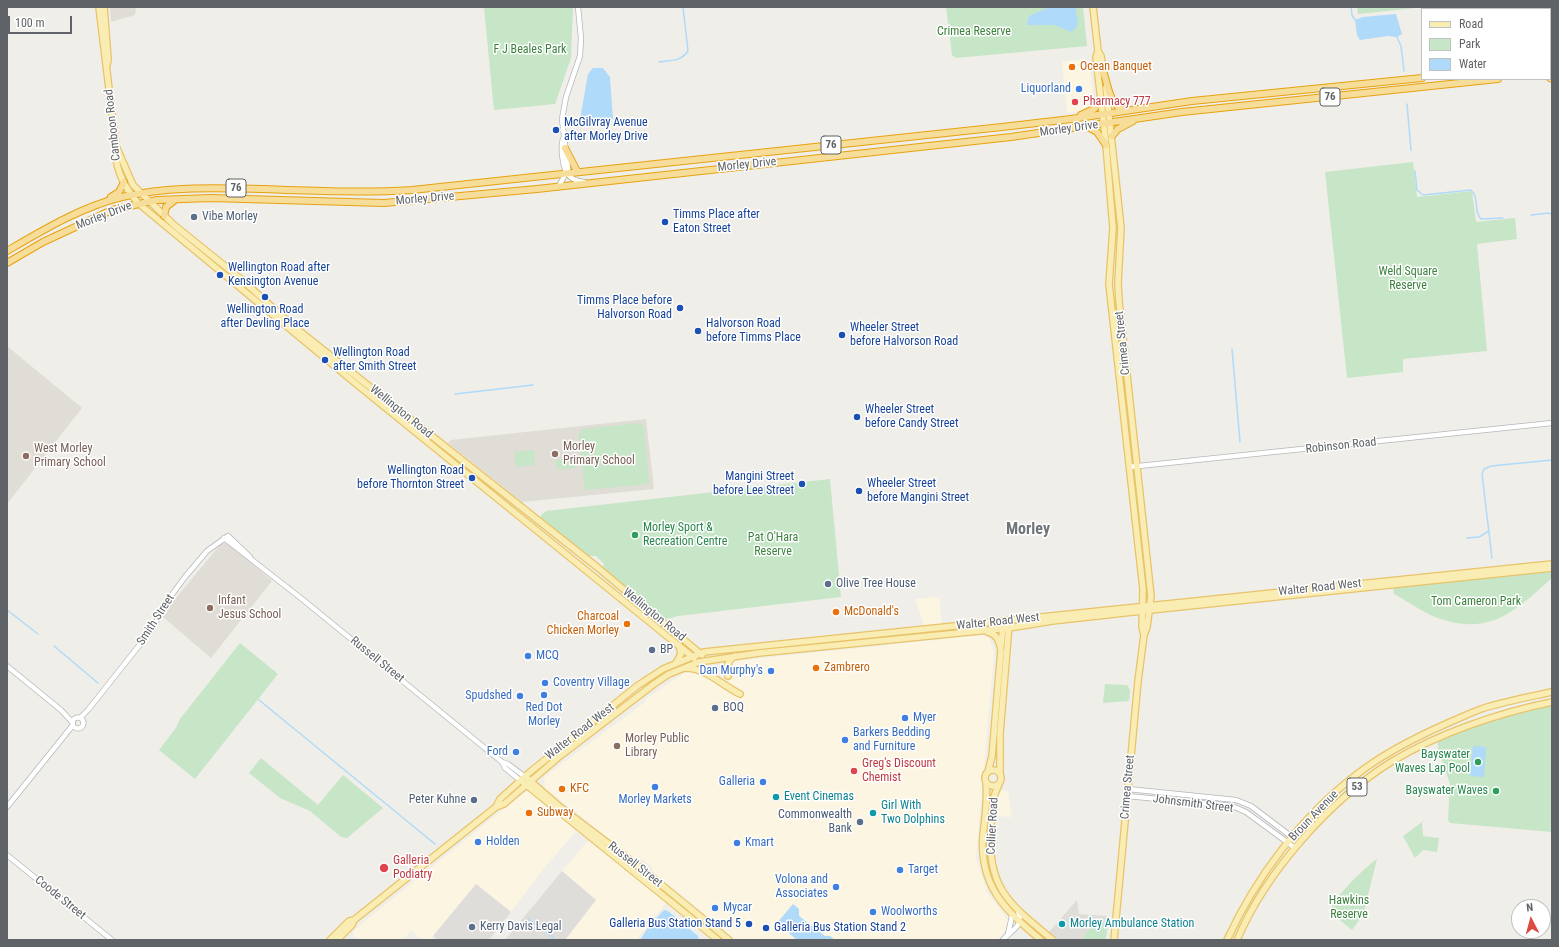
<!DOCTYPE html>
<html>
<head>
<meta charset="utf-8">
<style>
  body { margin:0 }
  #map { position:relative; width:1559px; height:947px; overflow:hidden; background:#f0eee8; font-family:"Roboto Condensed",sans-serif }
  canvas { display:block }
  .frame { position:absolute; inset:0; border:8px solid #5f6367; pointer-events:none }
  .legend { position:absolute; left:1421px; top:8px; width:130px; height:72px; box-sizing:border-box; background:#fff; border:1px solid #bfc1c2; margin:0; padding:5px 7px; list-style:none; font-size:12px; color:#5f6367 }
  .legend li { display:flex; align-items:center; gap:8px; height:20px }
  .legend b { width:20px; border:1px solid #bfc1c2 }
  .north { position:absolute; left:1511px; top:899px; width:40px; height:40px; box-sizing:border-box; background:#fff; border:1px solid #bfc1c2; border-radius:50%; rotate:354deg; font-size:11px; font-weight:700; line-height:16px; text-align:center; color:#5f6367 }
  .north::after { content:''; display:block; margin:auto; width:14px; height:18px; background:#de4b41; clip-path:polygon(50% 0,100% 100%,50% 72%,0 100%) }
  .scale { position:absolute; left:8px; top:16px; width:64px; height:18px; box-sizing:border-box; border:2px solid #5f6367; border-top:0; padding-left:5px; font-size:12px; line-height:14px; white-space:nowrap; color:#5f6367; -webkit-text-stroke:3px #fff; paint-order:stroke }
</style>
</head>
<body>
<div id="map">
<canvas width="1559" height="947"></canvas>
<div class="frame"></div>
<ul class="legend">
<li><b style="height:5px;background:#faedb4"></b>Road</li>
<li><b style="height:11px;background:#c7e5c7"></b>Park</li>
<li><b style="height:11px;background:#afdaf9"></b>Water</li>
</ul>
<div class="north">N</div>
<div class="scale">100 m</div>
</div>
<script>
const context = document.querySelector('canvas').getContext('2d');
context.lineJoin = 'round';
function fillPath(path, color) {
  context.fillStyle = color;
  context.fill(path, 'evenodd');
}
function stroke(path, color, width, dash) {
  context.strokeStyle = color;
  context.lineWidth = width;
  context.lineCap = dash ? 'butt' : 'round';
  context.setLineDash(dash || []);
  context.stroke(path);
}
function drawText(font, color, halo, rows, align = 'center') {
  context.font = font + ' "Roboto Condensed",sans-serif';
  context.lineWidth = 3;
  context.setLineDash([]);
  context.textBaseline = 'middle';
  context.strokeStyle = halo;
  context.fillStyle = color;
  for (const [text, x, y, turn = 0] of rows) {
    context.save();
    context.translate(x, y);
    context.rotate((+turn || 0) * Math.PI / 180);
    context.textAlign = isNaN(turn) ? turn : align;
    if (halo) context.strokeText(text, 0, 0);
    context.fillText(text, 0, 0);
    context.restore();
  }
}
const commercial = new Path2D(`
  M1085,59l4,3 5,40 -9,8 -18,3 -5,-51z
  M939,597l3,27 -18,1 -9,-26z
  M982,635l7,3 5,14 -18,206 11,34 24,32 -14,16h-261l-84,-69v-4l-10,-8 -5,1 -6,-4 -86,-68 -1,-11 100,-74 2,-4 38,-26 7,-1 15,4 17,12 12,-14 -4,-5 4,-8z
  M1002,790l6,1 4,26 -15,-1 1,-21z
  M525,792h5l46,39 -35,41 -30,40 -35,-28 -46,56h-8l-11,-10 -8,10h-45l-5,-5v-3l17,-15z
  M587,842h3l76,61 -30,37h-71l31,-40 -34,-29z`);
const industrial = new Path2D(`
  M562,871l34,29 -31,40h-60z
  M476,884l35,28 -22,28h-51l-5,-4z
  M1077,900l2,14 30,2 -1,6 -12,-1 -15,19h-22l-10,-8z`);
const education = new Path2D(`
  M110,7h26l-1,8 -24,7z
  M7,346l75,62 -75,96z
  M646,419l8,70 -132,13 -74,-59 3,-3z
  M225,543l5,1 42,37 -61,77 -48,-41 12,-18 45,-54z`);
const green = new Path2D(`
  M494,7h79l-2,51 -16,46 -61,6 -10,-102z
  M946,7h137l4,39 -131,12 -4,-3z
  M1357,7h69l-68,7z
  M1413,162l4,35 55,-6 4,31 39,-4 2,21 -40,5 10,107 -84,8v13l-56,6 -22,-206z
  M638,423l6,3 5,58 -64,6 -6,-49v-7l3,-5z
  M534,450l1,15 -19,2 -2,-15z
  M576,458l1,10 -20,2 -1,-10z
  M830,479l11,118 -163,19 -10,3 -4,-1 -61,-50 1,-4 -8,-8h-6l-4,-2 -45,-36v-3l5,-4z
  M1552,572v6c-34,30 -59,57 -108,42 -16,-4 -35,-18 -50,-26l-1,-8z
  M240,643l38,31 -83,105 -36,-29 17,-22 4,-9z
  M1105,684l22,1 3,5 -1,11 -26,2z
  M1552,704v128l-102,-9 -2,-3 2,-36 -12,-35v-6l3,-4 51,-20z
  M261,758l57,47 25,-30 40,33 -36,30 -6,-1 -31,-26 -30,-13 -31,-25z
  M1425,820l-3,3 1,13 16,2 -2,14 -14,-2 -8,8 -12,-22z
  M1377,859l-14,56 -11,15 -22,-18c1,-12 36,-46 47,-53z
  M1096,921l12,1 -2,18h-25z`);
const water = new Path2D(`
  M1050,7h26c-1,12 7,17 -5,25l-16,-7h-28l2,-9z
  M1396,14l6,20 -5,3 -9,-1 -28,4 -3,-5 -2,-15 8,-3z
  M593,68h10l7,9 3,42h-33l8,-45z
  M1473,746l13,1 -2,30 -14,-1z
  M793,904l6,5v7l26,20h5l5,4h-38l-20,-17z
  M664,910l4,1 30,25 1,4h-59l9,-14z`);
const stream = new Path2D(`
  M1351,7l1,8 3,5
  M1397,37l4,9 3,25
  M659,62c11,-2 22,0 29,-11l-5,-44
  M1407,104l4,46
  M1415,171l2,19 6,5 48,-5c9,8 2,21 10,29l22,-1
  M1531,215l18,-2 3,2
  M1232,349l8,93
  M455,394l78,-9
  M1467,538l12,-1 10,-6
  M1492,558l-10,-84 2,-5 7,-3 61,-6
  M7,610l31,24
  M54,646l44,37
  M259,700l176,144
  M528,919l26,19`);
const secondary = new Path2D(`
  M563,139c-2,5 -1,10 -1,16 2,15 4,25 22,27
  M559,186l9,-17 -6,-50 4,-22 14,-41 1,-18 -3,-31
  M1129,467l423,-44
  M224,538l78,61 200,163 6,2 17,13
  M7,666l54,44 12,13
  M72.5 723a5.5 5.5 0 1 1 11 0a5.5 5.5 0 1 1-11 0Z
  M80,718l8,-8 65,-82 12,-24 20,-27 22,-26 21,-15 22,21
  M502,762l3,6 16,13
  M1128,789l108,11 15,6 41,31
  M1127,796l105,10 14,6 49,36
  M7,807l66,-82
  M7,855l105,85
  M1008,934l4,-18
  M1003,940c9,-11 21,-13 15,-29`);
const primary = new Path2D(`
  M99,7l17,139c-2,21 8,41 22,57l217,180 339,275
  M104,7l4,52 -1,6
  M1093,7l5,44 -2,6 10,88 7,83 -4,56 34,305 -1,38 2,8
  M1098,51l3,5 3,19
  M1106,88l15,140 -3,55 1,18 32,295 -4,31 -3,8 -6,46 -24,259
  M116,146l17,39 41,40 67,54 52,47 304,241 105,88
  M988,632c9,2 11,9 13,18l-9,106 -4,16
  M1001,646l2,-20
  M676,663l5,-9 -2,-9
  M685,668c22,0 36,17 55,26
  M728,676c-2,-9 -1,-16 7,-20
  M985 778a8 8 0 1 1 16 0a8 8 0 1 1-16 0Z
  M1000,774v-40l9,-109
  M528,779l32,28 82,62 87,71
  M986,782c2,19 -1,35 -3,53 -4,51 22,75 58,105
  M524,783l194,157
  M999,784c-7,13 -7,27 -8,42 -5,62 18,78 62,114
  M496,807l4,-8 30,-27 107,-86 26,-17 41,-17 848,-88
  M330,940l19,-19 5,-1 142,-113 8,-3 56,-48 94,-72 15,-10 30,-12 60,-9 250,-25 43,-7 108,-12 392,-41
  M337,940l15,-15 2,-5
  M1227,940c29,-63 74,-123 129,-165 28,-22 60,-38 92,-52 12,-5 24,-11 36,-15 23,-7 45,-11 68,-16
  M1237,940c29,-68 92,-139 154,-178 48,-29 107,-49 161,-60`);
const highway = new Path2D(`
  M1550,69l2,1
  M1103,71c6,16 5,32 22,40
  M1550,78l2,1
  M1081,115l13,-6 7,-7
  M1088,127l9,5 9,13
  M1112,136l6,-7 15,-8
  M565,148l12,23
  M111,197l8,-5 5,-10
  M164,216l2,-9 9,-7
  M7,251c36,-21 74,-44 115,-54 47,-11 94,-9 142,-8 49,2 99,4 148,1l590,-63 69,-8 121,-18 230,-23
  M7,263l36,-21 69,-32 45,-10 53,-2 174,5 153,-14 474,-52 171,-25 316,-33`);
const markers = [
  [1072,67,4,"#e8710a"],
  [1079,89,4,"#3f7fe0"],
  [1075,102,4,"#e0444e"],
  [556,130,4,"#1a4fb4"],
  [194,217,4,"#5c6f8a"],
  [665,222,4,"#1a4fb4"],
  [220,275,4,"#1a4fb4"],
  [265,297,4,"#1a4fb4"],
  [680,308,4,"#1a4fb4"],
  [698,331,4,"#1a4fb4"],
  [842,335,4,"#1a4fb4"],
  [325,360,4,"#1a4fb4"],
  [857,417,4,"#1a4fb4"],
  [555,454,4,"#8d6e63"],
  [26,456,4,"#8d6e63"],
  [472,478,4,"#1a4fb4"],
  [802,484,4,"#1a4fb4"],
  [859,491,4,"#1a4fb4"],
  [635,535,4,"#2e9e5b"],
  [828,584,4,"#5c6f8a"],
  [210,608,4,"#8d6e63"],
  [836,612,4,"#e8710a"],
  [627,624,4,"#e8710a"],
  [652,650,4,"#5c6f8a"],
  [528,656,4,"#3f7fe0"],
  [816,668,4,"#e8710a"],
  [771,671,4,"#3f7fe0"],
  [545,683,4,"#3f7fe0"],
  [544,695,4,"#3f7fe0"],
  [520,696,4,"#3f7fe0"],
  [715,708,4,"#5c6f8a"],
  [905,718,4,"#3f7fe0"],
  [845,740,4,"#3f7fe0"],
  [617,746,4,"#8d6e63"],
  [516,752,4,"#3f7fe0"],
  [1478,762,4,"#2e9e5b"],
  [854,771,4,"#e0444e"],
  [763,782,4,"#3f7fe0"],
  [655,787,4,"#3f7fe0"],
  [562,789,4,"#e8710a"],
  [1496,791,4,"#2e9e5b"],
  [776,797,4,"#0f9aa8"],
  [474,800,4,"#5c6f8a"],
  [529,813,4,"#e8710a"],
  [873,813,4,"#0f9aa8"],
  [860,822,4,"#5c6f8a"],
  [478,842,4,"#3f7fe0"],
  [737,843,4,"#3f7fe0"],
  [384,868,5,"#e0444e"],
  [900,870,4,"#3f7fe0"],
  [836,887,4,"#3f7fe0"],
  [715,908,4,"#3f7fe0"],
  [873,912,4,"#3f7fe0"],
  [749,924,4,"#1a4fb4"],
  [1062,924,4,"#0f9aa8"],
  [472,927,4,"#5c6f8a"],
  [766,928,4,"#1a4fb4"]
];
const shields = [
  [1330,97,20],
  [831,145,20],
  [236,188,20],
  [1357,787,20]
];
const shieldNames = [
  ["76",1330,97],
  ["76",831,145],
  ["76",236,188],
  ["53",1357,787]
];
const parkNames = [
  ["Crimea Reserve",974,32],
  ["F J Beales Park",530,50],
  ["Weld Square",1408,272],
  ["Reserve",1408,286],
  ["Pat O'Hara",773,538],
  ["Reserve",773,552],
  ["Tom Cameron Park",1476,602],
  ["Hawkins",1349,901],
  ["Reserve",1349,915]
];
const foodNames = [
  ["Ocean Banquet",1080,67],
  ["McDonald's",844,612],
  ["Charcoal",619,617,"right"],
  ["Chicken Morley",619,631,"right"],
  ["Zambrero",824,668],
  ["KFC",570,789],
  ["Subway",537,813]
];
const shopNames = [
  ["Liquorland",1071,89,"right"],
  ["MCQ",536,656],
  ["Dan Murphy's",763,671,"right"],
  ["Coventry Village",553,683],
  ["Spudshed",512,696,"right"],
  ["Red Dot",544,708,"center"],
  ["Morley",544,722,"center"],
  ["Myer",913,718],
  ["Barkers Bedding",853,733],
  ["and Furniture",853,747],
  ["Ford",508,752,"right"],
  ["Galleria",755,782,"right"],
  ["Morley Markets",655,800,"center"],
  ["Holden",486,842],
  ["Kmart",745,843],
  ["Target",908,870],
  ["Volona and",828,880,"right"],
  ["Associates",828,894,"right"],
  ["Mycar",723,908],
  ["Woolworths",881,912]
];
const healthNames = [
  ["Pharmacy 777",1083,102],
  ["Greg's Discount",862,764],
  ["Chemist",862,778],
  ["Galleria",393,861],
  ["Podiatry",393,875]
];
const transitNames = [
  ["McGilvray Avenue",564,123],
  ["after Morley Drive",564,137],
  ["Timms Place after",673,215],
  ["Eaton Street",673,229],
  ["Wellington Road after",228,268],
  ["Kensington Avenue",228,282],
  ["Timms Place before",672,301,"right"],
  ["Halvorson Road",672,315,"right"],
  ["Wellington Road",265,310,"center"],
  ["after Devling Place",265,324,"center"],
  ["Halvorson Road",706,324],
  ["before Timms Place",706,338],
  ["Wheeler Street",850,328],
  ["before Halvorson Road",850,342],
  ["Wellington Road",333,353],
  ["after Smith Street",333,367],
  ["Wheeler Street",865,410],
  ["before Candy Street",865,424],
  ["Wellington Road",464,471,"right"],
  ["before Thornton Street",464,485,"right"],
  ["Mangini Street",794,477,"right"],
  ["before Lee Street",794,491,"right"],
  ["Wheeler Street",867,484],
  ["before Mangini Street",867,498],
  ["Galleria Bus Station Stand 5",741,924,"right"],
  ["Galleria Bus Station Stand 2",774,928]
];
const streetNames = [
  ["Camboon Road",113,125,-96],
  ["Morley Drive",1069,129,-8],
  ["Morley Drive",747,165,-6],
  ["Morley Drive",425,199,-5],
  ["Morley Drive",104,216,-21],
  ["Crimea Street",1123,343,-96],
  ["Wellington Road",401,412,39],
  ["Robinson Road",1341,446,-6],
  ["Walter Road West",1320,588,-6],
  ["Wellington Road",654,615,39],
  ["Smith Street",156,620,-57],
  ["Walter Road West",998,622,-6],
  ["Russell Street",377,660,39],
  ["Walter Road West",580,732,-38],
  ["Crimea Street",1128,787,-85],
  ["Johnsmith Street",1193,804,7],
  ["Broun Avenue",1314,816,-46],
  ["Collier Road",993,826,-87],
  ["Russell Street",635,865,38],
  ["Coode Street",60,898,39]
];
const serviceNames = [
  ["Vibe Morley",202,217],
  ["Olive Tree House",836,584],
  ["BP",660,650],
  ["BOQ",723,708],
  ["Peter Kuhne",466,800,"right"],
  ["Commonwealth",852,815,"right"],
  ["Bank",852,829,"right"],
  ["Kerry Davis Legal",480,927]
];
const educationNames = [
  ["Morley",563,447],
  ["Primary School",563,461],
  ["West Morley",34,449],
  ["Primary School",34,463],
  ["Infant",218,601],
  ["Jesus School",218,615],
  ["Morley Public",625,739],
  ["Library",625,753]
];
const leisureNames = [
  ["Morley Sport &",643,528,"left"],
  ["Recreation Centre",643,542,"left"],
  ["Bayswater",1470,755],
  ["Waves Lap Pool",1470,769],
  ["Bayswater Waves",1488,791]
];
const cultureNames = [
  ["Event Cinemas",784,797],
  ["Girl With",881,806],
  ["Two Dolphins",881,820],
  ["Morley Ambulance Station",1070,924]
];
const districtNames = [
  ["Morley",1028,530]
];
fillPath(commercial, '#fcf5e1');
fillPath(industrial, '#dfddda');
fillPath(education, '#e0ddd6');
fillPath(green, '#c7e5c7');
fillPath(water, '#afdaf9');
stroke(stream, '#afdaf9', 1.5);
stroke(secondary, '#b4b7bb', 6);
stroke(primary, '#e8c369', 8);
stroke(highway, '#e7a211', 8);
stroke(secondary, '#fff', 4.5);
stroke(primary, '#faedb4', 5.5);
stroke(highway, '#f6dd99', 6);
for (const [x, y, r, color] of markers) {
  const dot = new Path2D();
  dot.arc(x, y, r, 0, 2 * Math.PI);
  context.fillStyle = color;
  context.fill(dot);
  stroke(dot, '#fff', 1.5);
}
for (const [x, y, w] of shields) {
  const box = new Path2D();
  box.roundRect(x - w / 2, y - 9, w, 18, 3);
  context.fillStyle = '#fff';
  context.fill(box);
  stroke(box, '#5f6367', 1);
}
drawText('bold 11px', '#5f6367', null, shieldNames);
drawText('12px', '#3c823e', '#fff', parkNames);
drawText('12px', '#c56008', '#fff', foodNames, 'left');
drawText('12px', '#366cbe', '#fff', shopNames, 'left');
drawText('12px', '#be3a42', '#fff', healthNames, 'left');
drawText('12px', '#164399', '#fff', transitNames, 'left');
drawText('12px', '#5f6367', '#fff', streetNames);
drawText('12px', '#4e5e75', '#fff', serviceNames, 'left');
drawText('12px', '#785e54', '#fff', educationNames, 'left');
drawText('12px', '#27864d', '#fff', leisureNames, 'right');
drawText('12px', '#0d838f', '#fff', cultureNames, 'left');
drawText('bold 16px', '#707579', '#fff', districtNames);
</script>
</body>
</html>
